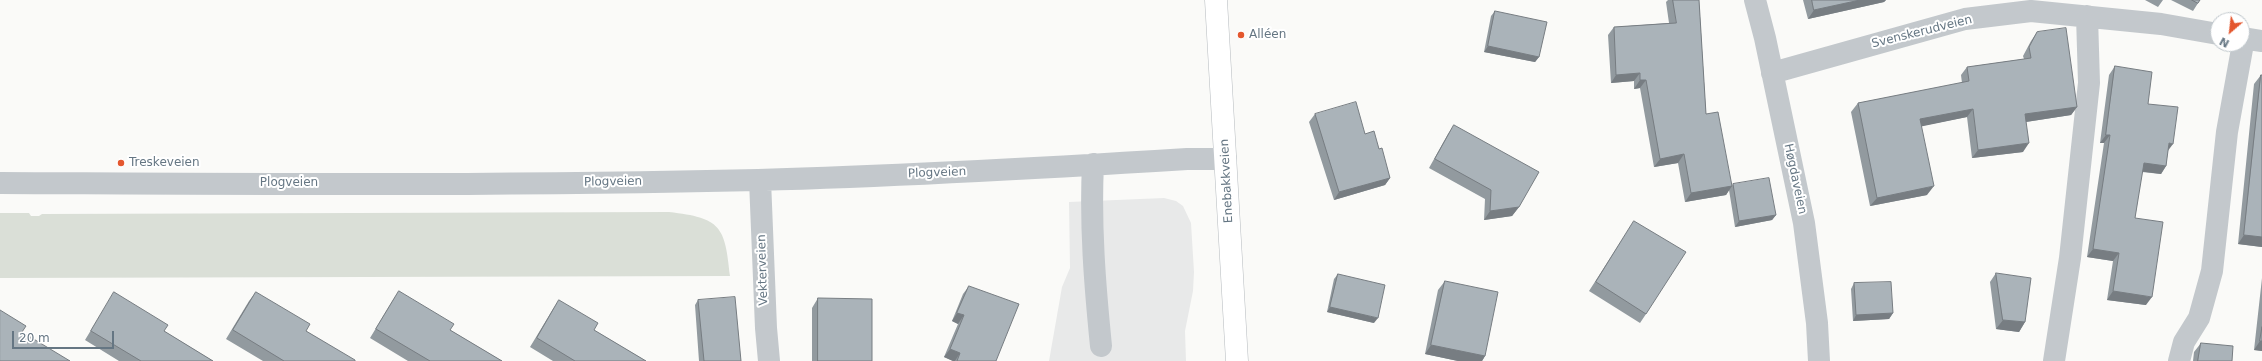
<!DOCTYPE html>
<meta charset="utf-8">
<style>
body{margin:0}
#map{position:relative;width:2262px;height:361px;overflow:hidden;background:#fafaf8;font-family:"DejaVu Sans",sans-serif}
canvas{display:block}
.north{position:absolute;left:2210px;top:12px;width:40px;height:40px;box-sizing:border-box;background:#fff;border:1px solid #c1c8cd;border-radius:50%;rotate:208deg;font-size:11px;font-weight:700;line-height:16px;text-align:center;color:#657683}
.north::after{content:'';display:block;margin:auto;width:14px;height:18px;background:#e4572e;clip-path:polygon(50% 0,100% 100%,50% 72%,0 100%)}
.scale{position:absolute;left:12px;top:331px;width:102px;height:18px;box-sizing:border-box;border:2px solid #657683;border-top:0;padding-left:5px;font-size:12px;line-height:14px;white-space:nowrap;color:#657683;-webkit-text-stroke:3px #fff;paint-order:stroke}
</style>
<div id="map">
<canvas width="2262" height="361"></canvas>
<div class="north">N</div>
<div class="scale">20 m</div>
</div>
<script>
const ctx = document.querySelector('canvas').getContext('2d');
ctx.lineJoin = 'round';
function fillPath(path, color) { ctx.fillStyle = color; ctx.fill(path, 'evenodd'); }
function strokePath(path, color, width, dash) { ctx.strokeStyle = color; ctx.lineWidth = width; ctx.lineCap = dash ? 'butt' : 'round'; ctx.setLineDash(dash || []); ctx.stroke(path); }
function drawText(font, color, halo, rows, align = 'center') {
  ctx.font = font + ' "DejaVu Sans",sans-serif'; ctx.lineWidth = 4; ctx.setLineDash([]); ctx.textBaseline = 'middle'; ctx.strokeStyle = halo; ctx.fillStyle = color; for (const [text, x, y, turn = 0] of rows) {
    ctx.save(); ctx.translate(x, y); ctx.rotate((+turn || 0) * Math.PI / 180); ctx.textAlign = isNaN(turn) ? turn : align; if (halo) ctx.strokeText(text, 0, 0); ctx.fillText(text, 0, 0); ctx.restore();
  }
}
fillPath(new Path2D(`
 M1164 198 1176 201 1183 206 1191 223 1194 272 1193 291 1185 331 1186 361H1049L1062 287 1070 268 1069 202Z`), '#e8e9e9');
fillPath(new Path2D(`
 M669 212C721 218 725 226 730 276L0 278V213H29L31 216H39L42 214Z`), '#dadfd7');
const major = new Path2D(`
 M1216 0 1237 361`);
strokePath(major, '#b5babe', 23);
strokePath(new Path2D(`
 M1755 0 1765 38 1804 223 1817 323 1819 361
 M2242 38 2262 41
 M1772 73 1965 19 2031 11 2161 24 2218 34
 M1093 164C1090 225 1095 286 1101 346
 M760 180 766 328 769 361
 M0 183C252 184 505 186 758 180 901 176 1044 168 1187 159H1226
 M2054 361 2070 258 2089 83 2087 16
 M2179 361 2184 342 2199 318 2212 271 2227 132 2244 38`), '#c3c8cc', 22);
strokePath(major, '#fff', 22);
fillPath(new Path2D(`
 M1668 0H1699L1706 114 1732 186 1733 184 1776 215 1772 220 1735 227 1729 190 1726 195 1685 202 1678 163 1654 167 1640 88 1634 89V81L1611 83 1608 35 1614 27 1669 23 1666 2Z
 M1803 0H1886L1884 2 1808 19Z
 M2145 0H2163L2158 7Z
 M2171 0H2200L2193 11Z
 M1495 11 1539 57 1535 62 1484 52 1491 16Z
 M2037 32 2077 107 2071 115 2026 122 2023 152 1972 158 1967 117 1921 126 1927 195 1870 206 1851 112 1858 103 1962 83 1961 75 1967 67 2024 59 2023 56 2031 41Z
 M2115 66 2148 104 2168 150 2166 166 2161 174 2142 172 2135 218 2146 305 2107 300 2113 261 2087 257 2104 143H2100L2109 75Z
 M2261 75 2262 247 2238 244 2254 84Z
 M1315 114 1365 134 1379 149 1390 178 1385 185 1334 200 1309 122Z
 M1454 125 1519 207 1512 216 1484 220 1485 199 1429 168 1448 134Z
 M1634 221 1646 314 1640 323 1589 291Z
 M1996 273 2025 322 2019 332 1996 329 1990 282Z
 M1338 274 1374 323 1327 312 1334 279Z
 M2262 278V351L2254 350Z
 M1445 281 1485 356 1482 361H1458L1425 354 1438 290Z
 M1854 283 1893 313 1889 319 1853 321 1851 289Z
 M969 286 996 361H953L944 357 958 324 952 321 963 294Z
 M399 291 450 330 502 361H408L370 338 393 300Z
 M114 292 164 331 213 361H119L85 340 108 302Z
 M256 292 306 331 355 361H263L226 339 249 301Z
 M818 298 872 361H812V308Z
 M559 300 594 330 646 361H553L530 347 553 309Z
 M698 300 741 361H699L695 305Z
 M2201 343 2232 361H2193L2194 352Z`), '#929a9f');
fillPath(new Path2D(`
 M1860 0H1886L1884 2 1808 19 1814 10Z
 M1488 46 1539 57 1535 62 1484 52Z
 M1640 73 1634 81 1611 83 1616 75Z
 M1640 80H1646L1640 88 1634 89Z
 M2077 107 2071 115 2019 123 2025 114Z
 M1973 109 1967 117 1914 128 1920 119Z
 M2106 135H2110L2104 143H2100Z
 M2029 143 2023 152 1972 158 1978 150Z
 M2169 143 2173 144 2167 152Z
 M1684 154 1678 163 1654 167 1660 159Z
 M2144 163 2166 166 2161 174 2138 171Z
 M1390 178 1385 185 1334 200 1339 192Z
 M1732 186 1726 195 1685 202 1691 193Z
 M1934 186 1927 195 1870 206 1877 198Z
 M1519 207 1512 216 1484 220 1490 211Z
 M1776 215 1772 220 1735 227 1739 221Z
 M2244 235 2262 237V247L2238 244Z
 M2093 249 2119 253 2113 261 2087 257Z
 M2113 291 2152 297 2146 305 2107 300Z
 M1330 307 1378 318 1374 323 1327 312Z
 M957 313 964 315 958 324 952 321Z
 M1893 313 1889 319 1853 321 1856 315Z
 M2003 320 2025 322 2019 332 1996 329Z
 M2260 341H2262V351L2254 350Z
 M1431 345 1485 356 1482 361H1458L1425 354Z
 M950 349 960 353 955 361H953L944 357Z`), '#777d82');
const building = new Path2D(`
 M1673 0H1699L1706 114 1718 112 1732 186 1691 193 1684 154 1660 159 1646 80H1640V73L1616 75 1614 27 1676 23Z
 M1812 0H1860L1814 10Z
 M2192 0H2200L2198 3Z
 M1495 11 1547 22 1539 57 1488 46Z
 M2066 28 2077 107 2025 114 2029 143 1978 150 1973 109 1920 119 1934 186 1877 198 1858 103 1969 81 1967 67 2031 58 2029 47 2037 32Z
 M2115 66 2152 72 2148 104 2178 107 2173 144 2169 143 2166 166 2144 163 2135 218 2163 222 2152 297 2113 291 2119 253 2093 249 2110 135H2106Z
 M2261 75H2262V237L2244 235Z
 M1356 102 1365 134 1374 131 1379 149 1382 148 1390 178 1339 192 1315 114Z
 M1454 125 1539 172 1519 207 1490 211 1491 190 1435 159Z
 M1769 178 1776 215 1739 221 1733 184Z
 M1634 221 1686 252 1646 314 1596 282Z
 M1996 273 2031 278 2025 322 2003 320Z
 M1338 274 1385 285 1378 318 1330 307Z
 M1445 281 1498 292 1485 356 1431 345Z
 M1891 282 1893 313 1856 315 1854 283Z
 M969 286 1019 304 996 361H957L960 353 950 349 964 315 957 313Z
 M399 291 454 324 450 330 502 361H430L376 329Z
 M114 292 168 325 164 331 213 361H141L91 331Z
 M256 292 310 324 306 331 355 360V361H284L233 330Z
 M735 297 741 361H704L698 300Z
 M818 298 872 299V361H818Z
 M559 300 598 323 594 330 646 361H575L537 338Z
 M0 310 26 326 22 332 70 361H0Z
 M2262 327V341H2260Z
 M2201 343 2233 346 2232 361H2198Z`);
fillPath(building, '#aab3b9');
strokePath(building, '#777d82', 1);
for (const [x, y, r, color] of [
 [1241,35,4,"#e4572e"],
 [121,163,4,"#e4572e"]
]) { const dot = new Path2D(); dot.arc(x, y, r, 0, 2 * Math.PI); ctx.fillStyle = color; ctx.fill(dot); strokePath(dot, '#fff', 1.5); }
drawText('12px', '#657683', '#fff', [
 ["Svenskerudveien",1922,32,-14],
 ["Plogveien",937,173,-2],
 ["Høgdaveien",1795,179,78],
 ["Enebakkveien",1227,181,-93],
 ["Plogveien",613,182,-1],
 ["Plogveien",289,183],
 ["Vekterveien",763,270,-92]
]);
drawText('12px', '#657683', '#fff', [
 ["Alléen",1249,35],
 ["Treskeveien",129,163]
], 'left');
</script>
